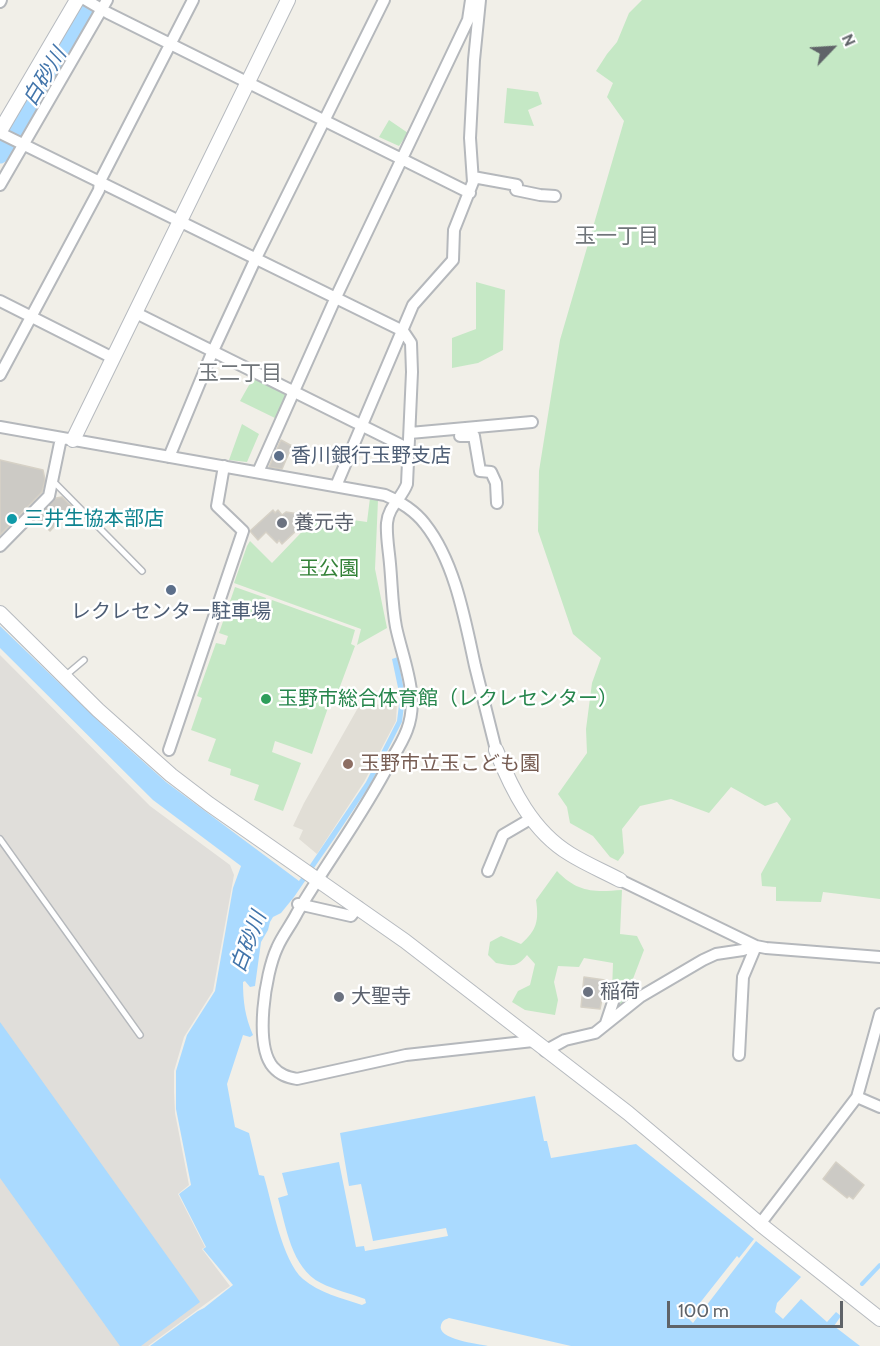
<!DOCTYPE html>
<meta charset="utf-8">
<style>
body{margin:0}
#map{position:relative;width:880px;height:1346px;overflow:hidden;background:#f1efe8;font-family:Cabin,sans-serif}
canvas{display:block}
.north{position:absolute;left:802px;top:18px;width:60px;height:60px;-webkit-text-stroke:4px #fff;paint-order:stroke;rotate:65deg;font-size:16px;font-weight:700;line-height:24px;text-align:center;color:#5f6368}
.north::after{content:'';display:block;margin:auto;width:21px;height:27px;background:#5f6368;clip-path:polygon(50% 0,100% 100%,50% 72%,0 100%)}
.scale{position:absolute;left:667px;top:1301px;width:176px;height:27px;box-sizing:border-box;border:3px solid #5f6368;border-top:0;padding-left:8px;font-size:18px;line-height:21px;white-space:nowrap;color:#5f6368;-webkit-text-stroke:4px #fff;paint-order:stroke}
</style>
<div id="map">
<canvas width="880" height="1346"></canvas>
<div class="north">N</div>
<div class="scale">100 m</div>
</div>
<script>
const ctx = document.querySelector('canvas').getContext('2d');
ctx.lineJoin = 'round';
function fillPath(path, color) { ctx.fillStyle = color; ctx.fill(path, 'evenodd'); }
function strokePath(path, color, width, dash) { ctx.strokeStyle = color; ctx.lineWidth = width; ctx.lineCap = dash ? 'butt' : 'round'; ctx.setLineDash(dash || []); ctx.stroke(path); }
function drawText(font, color, halo, rows, align = 'center') {
  ctx.font = font + ' Cabin,"Noto Sans JP",sans-serif'; ctx.lineWidth = 5; ctx.setLineDash([]); ctx.textBaseline = 'middle'; ctx.strokeStyle = halo; ctx.fillStyle = color; for (const [text, x, y, turn = 0] of rows) {
    ctx.save(); ctx.translate(x, y); ctx.rotate((+turn || 0) * Math.PI / 180); ctx.textAlign = isNaN(turn) ? turn : align; if (halo) ctx.strokeText(text, 0, 0); ctx.fillText(text, 0, 0); ctx.restore();
  }
}
fillPath(new Path2D(`
 M0 655 150 806 230 865 234 875 213 991 184 1037 174 1071V1092L175 1113 189 1185 178 1194 205 1247 202 1249 230 1286 148 1346H0Z`), '#e0deda');
fillPath(new Path2D(`
 M397 703 396 721 364 782 317 854 299 839 303 830 293 826 304 803 359 706Z`), '#e1ded6');
fillPath(new Path2D(`
 M642 0H880V899L823 892 821 902 776 901V887L762 886 761 874 791 819 777 802 765 806 731 787 709 813 671 799 640 806 622 829 624 853 618 861 610 857 593 836 570 823 567 807 558 794 587 753 586 729 592 683 601 658 573 634 538 531 539 471 560 340 624 121 607 97 613 83 596 71 607 54 617 42 629 13Z
 M507 88 538 92 542 104 528 110 534 126 504 123Z
 M389 120 408 133 399 146 379 137Z
 M476 282 505 290 503 350 478 363 452 368V338L476 329Z
 M253 378 289 395 277 419 240 401Z
 M242 424 259 434 247 462 229 460Z
 M370 498 378 500 375 569 387 628 357 645 361 629 234 583 247 546 250 541 272 563 318 515 367 522Z
 M235 587 266 598 263 611 268 612 272 600 355 630 351 644 355 646 335 700 331 699 312 754 275 741 272 752 301 763 283 811 254 800 259 785 230 775 231 769 208 761 216 739 191 730 202 698 197 696 216 643 225 645 228 636 219 633Z
 M557 871C578 893 594 892 622 890L620 934 637 936 644 950 623 1005 614 1012 612 991 613 963 584 958 579 967 558 966 554 982 558 1000 555 1015 525 1010 512 1002 518 991 530 985 535 964 527 955C516 968 513 966 496 963L488 955 490 942 501 936 521 944C537 930 539 921 536 900Z`), '#c5e8c5');
fillPath(new Path2D(`
 M0 626 109 731 166 782 299 881 366 782 397 721 400 697 392 659 398 657 405 697 402 722 370 785 334 839 294 897 281 913 273 917 270 922 268 930 261 942 255 986 250 987 245 981 243 982C243 1001 245 1017 253 1035L250 1037 243 1035 227 1084 235 1127 249 1133 259 1175 264 1176C272 1203 282 1261 303 1279 319 1293 342 1298 362 1305L366 1303 365 1299C350 1293 334 1290 321 1283 291 1268 286 1226 278 1198L288 1195 282 1173 339 1162 356 1247 364 1246 365 1251 448 1236 446 1228 373 1241 361 1184 349 1186 340 1133 535 1096 544 1141H547L551 1158 636 1144 754 1239 739 1258 737 1256 688 1318 693 1323 756 1241 801 1277 777 1303 775 1312 783 1319 801 1299 827 1322 836 1312 841 1316 834 1326 860 1346H571L449 1318C444 1320 443 1320 441 1325 436 1339 478 1344 488 1346H150L198 1311 204 1308 233 1285 203 1249 206 1247 179 1194 191 1185 176 1109V1071L187 1035 215 991 233 888 241 866 153 800 0 648Z
 M0 1022 200 1302 141 1346H120L0 1178Z`), '#aadaff');
strokePath(new Path2D(`
 M862 1284 880 1265`), '#aadaff', 4);
strokePath(new Path2D(`
 M0 153 91 0`), '#aadaff', 21);
const building = new Path2D(`
 M281 440 292 446 282 469 269 467Z
 M0 460 43 470 45 480 42 492 0 535Z
 M62 497 72 507 50 531 37 519 56 498Z
 M273 510 275 513 278 510 282 515 286 512 312 516 282 544 279 540 277 543 266 532 258 540 250 531Z
 M584 977 605 980 604 986 599 991 602 999 600 1009 581 1007Z
 M836 1162 864 1185 853 1199 849 1196 847 1198 823 1179Z`);
fillPath(building, '#cccac5');
strokePath(building, '#d6d1c6', 1.5);
const lane = new Path2D(`
 M53 481 142 571
 M65 676 84 660
 M0 839 140 1035`);
const street = new Path2D(`
 M86 0 108 13 470 193
 M0 2 1 0
 M0 133 403 331 411 343 412 372 407 484C402 498 388 507 387 523 386 536 389 551 390 564 392 585 392 606 396 627 403 660 420 697 407 730 403 741 396 752 390 762 363 815 327 862 297 913 291 925 282 936 277 948 265 974 254 1045 273 1067 280 1075 287 1077 297 1079L406 1055 533 1041
 M473 177 517 185 516 190 540 195 555 196
 M0 185 107 0
 M0 301 113 358
 M136 313 409 449
 M0 375 99 190 100 181 193 0
 M0 427 385 495C400 501 416 512 425 524 455 562 465 620 475 666 482 694 489 722 496 750
 M410 433 532 422
 M460 436H474L480 471 491 472 496 483 497 503
 M169 457 212 353 256 258 384 0
 M258 472 336 297 468 20 471 0
 M336 486 413 305 453 260 454 230 473 182 470 138 474 60 480 0
 M0 546 49 496 61 438
 M169 750 243 531 217 506 224 466
 M488 871 503 835 532 818
 M620 880 756 946 766 948 880 957
 M298 904 351 916 358 907
 M606 993 615 996 606 1023
 M545 1051 565 1040 595 1033 640 997 703 960 716 954 743 950 756 946
 M739 1055 743 977 756 946
 M857 1097 880 1107
 M760 1224 857 1097 880 1014`);
const secondary = new Path2D(`
 M0 131 77 0
 M73 440 288 0
 M0 613 98 710 171 775 209 804 405 941 628 1113 760 1224 880 1319
 M496 750C512 790 532 831 570 854 586 864 603 871 620 880`);
strokePath(lane, '#b5b8bc', 8);
strokePath(street, '#b5b8bc', 14);
strokePath(secondary, '#b6babf', 16);
strokePath(lane, '#fff', 5);
strokePath(street, '#fff', 10);
strokePath(secondary, '#fff', 14);
for (const [x, y, r, color] of [
 [279,456,6,"#5c6f8a"],
 [12,519,6,"#0f9aa8"],
 [282,523,6,"#6b7280"],
 [171,590,6,"#5c6f8a"],
 [266,699,6,"#2e9e5b"],
 [348,764,6,"#8d6e63"],
 [588,992,6,"#6b7280"],
 [339,997,6,"#6b7280"]
]) { const dot = new Path2D(); dot.arc(x, y, r, 0, 2 * Math.PI); ctx.fillStyle = color; ctx.fill(dot); strokePath(dot, '#fff', 2); }
drawText('20px', '#4e5e75', '#fff', [
 ["香川銀行玉野支店",291,456],
 ["レクレセンター駐車場",171,612,"center"]
], 'left');
drawText('20px', '#0d838f', '#fff', [
 ["三井生協本部店",24,519]
], 'left');
drawText('20px', '#5b616d', '#fff', [
 ["養元寺",294,523],
 ["稲荷",600,992],
 ["大聖寺",351,997]
], 'left');
drawText('20px', '#348238', '#fff', [
 ["玉公園",329,569]
]);
drawText('20px', '#27864d', '#fff', [
 ["玉野市総合体育館（レクレセンター）",278,699]
], 'left');
drawText('20px', '#785e54', '#fff', [
 ["玉野市立玉こども園",360,764]
], 'left');
drawText('italic 21px', '#4174aa', '#fff', [
 ["白砂川",45,77,-59],
 ["白砂川",249,942,-69]
]);
drawText('21px', '#70757a', '#fff', [
 ["玉一丁目",617,237],
 ["玉二丁目",240,374]
]);
</script>
